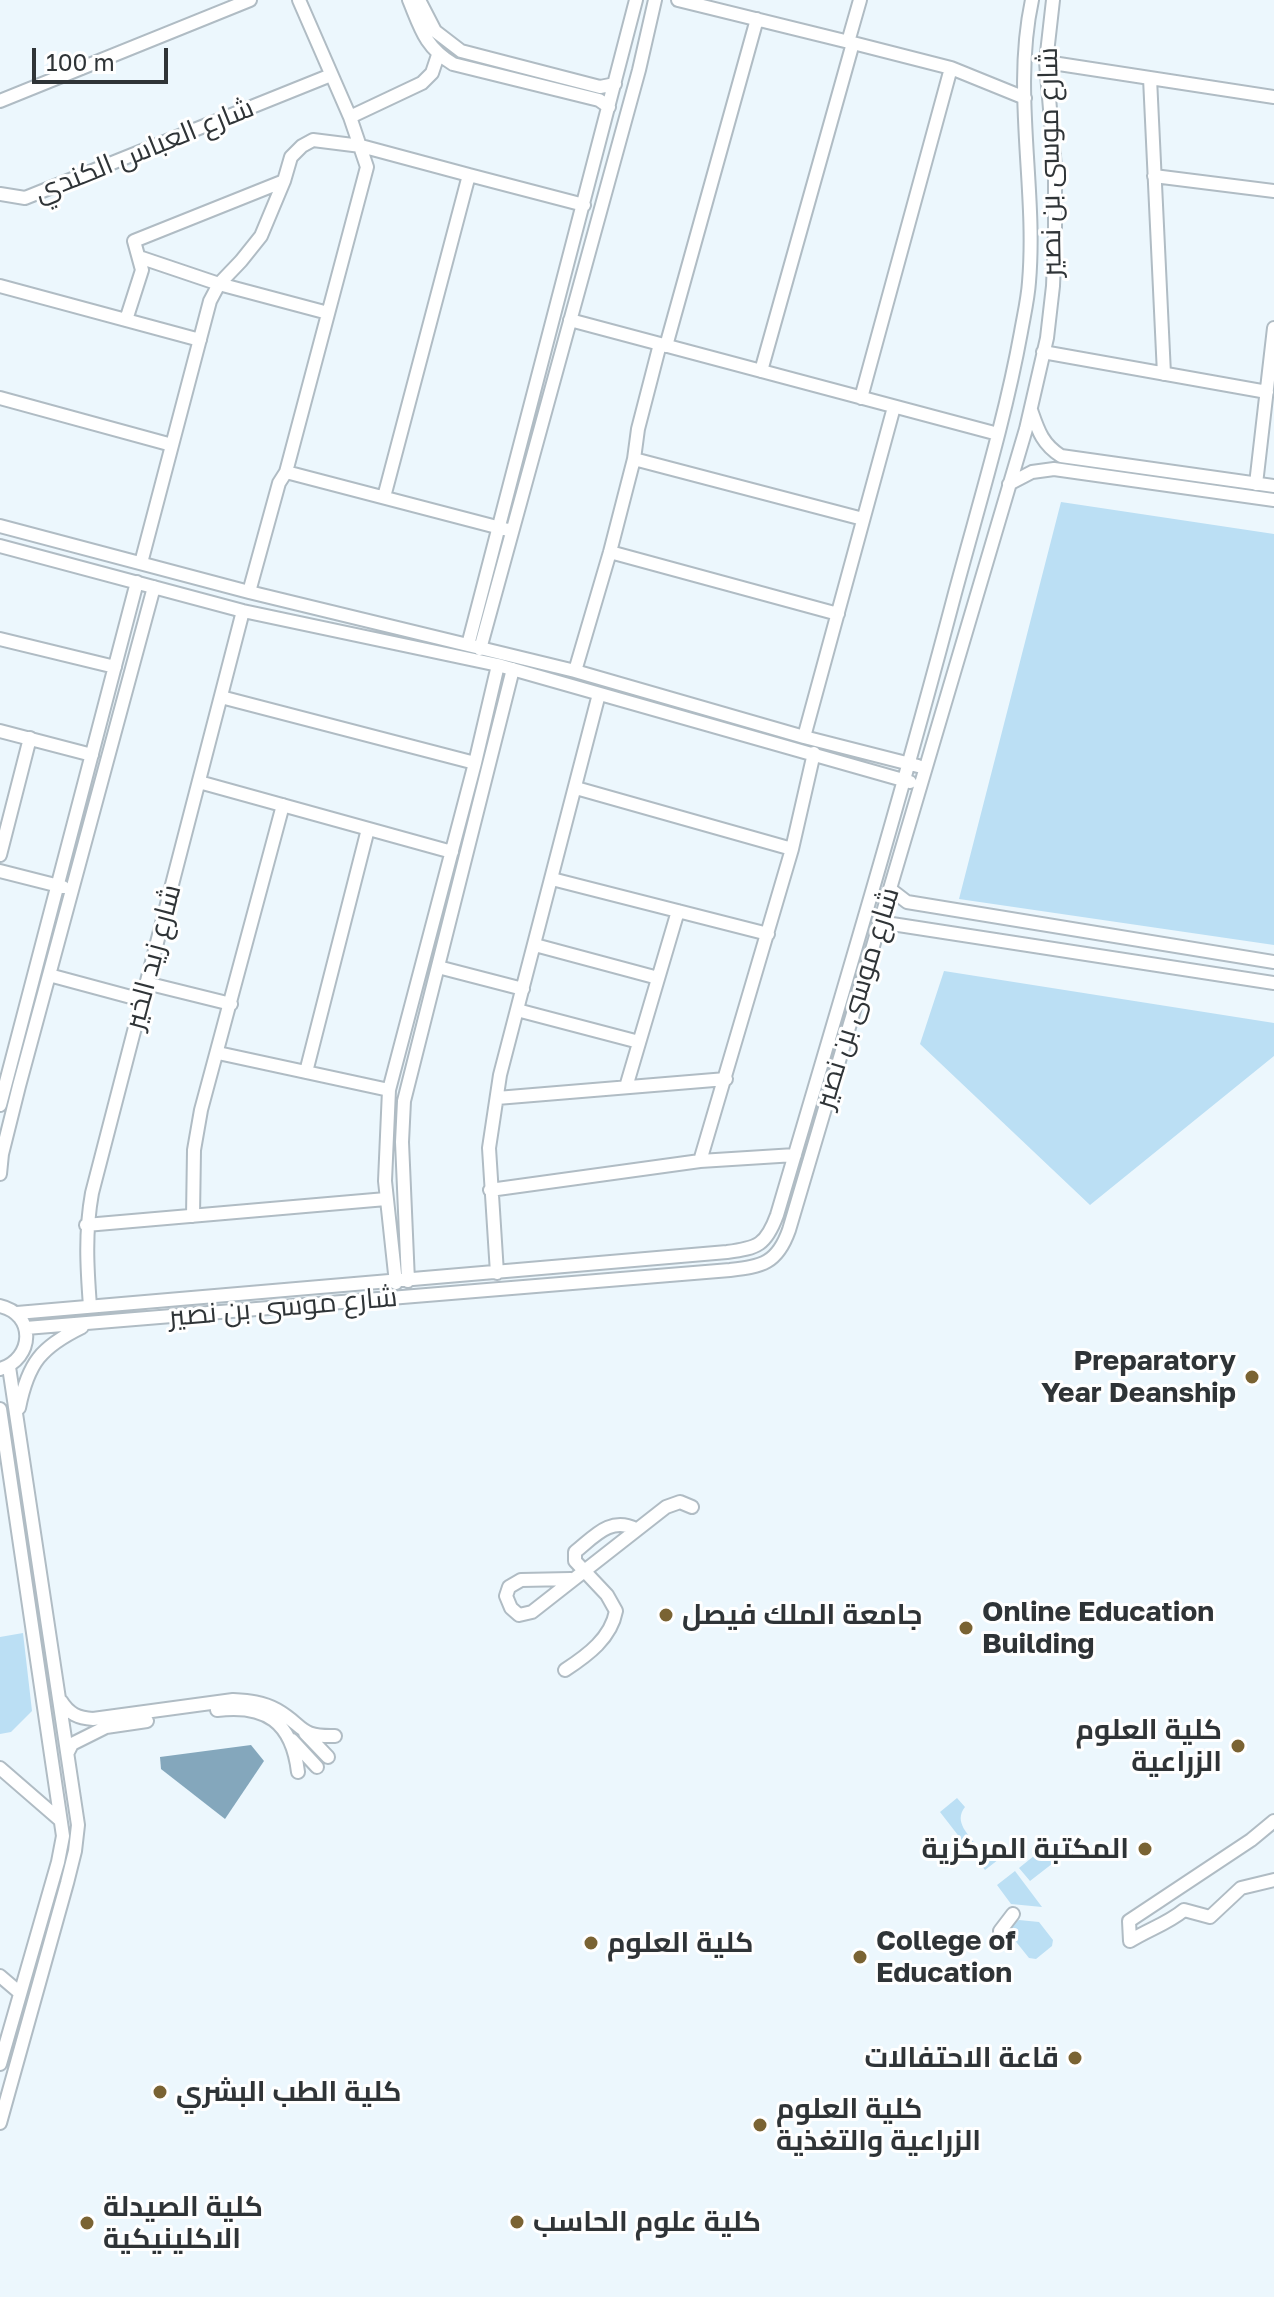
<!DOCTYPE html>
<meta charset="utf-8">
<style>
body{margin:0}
#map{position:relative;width:1274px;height:2297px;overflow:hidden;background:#ecf7fd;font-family:"Golos Text",sans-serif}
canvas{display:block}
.scale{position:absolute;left:32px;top:48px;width:136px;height:36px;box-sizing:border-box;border:4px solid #2f3437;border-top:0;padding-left:10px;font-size:24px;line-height:28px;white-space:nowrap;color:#2f3437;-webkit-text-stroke:6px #fff;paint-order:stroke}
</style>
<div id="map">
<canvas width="1274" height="2297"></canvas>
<div class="scale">100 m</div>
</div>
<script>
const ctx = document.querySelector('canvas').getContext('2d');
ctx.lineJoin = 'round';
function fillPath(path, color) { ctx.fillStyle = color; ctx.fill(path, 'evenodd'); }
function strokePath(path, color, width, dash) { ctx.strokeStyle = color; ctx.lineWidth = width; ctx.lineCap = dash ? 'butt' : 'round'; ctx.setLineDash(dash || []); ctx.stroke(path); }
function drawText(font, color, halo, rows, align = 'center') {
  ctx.font = font + ' "Golos Text",Cairo,sans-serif'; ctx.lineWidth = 6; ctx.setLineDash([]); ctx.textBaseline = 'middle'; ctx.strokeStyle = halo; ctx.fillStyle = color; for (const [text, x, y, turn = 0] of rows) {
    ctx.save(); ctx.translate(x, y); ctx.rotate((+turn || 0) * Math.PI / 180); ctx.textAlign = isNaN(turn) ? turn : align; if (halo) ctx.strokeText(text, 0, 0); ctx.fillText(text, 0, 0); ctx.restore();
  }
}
fillPath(new Path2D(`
 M1061 502 1274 534V945L959 899Z
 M944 971 1274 1023V1056L1090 1205 920 1044Z
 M23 1633 32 1711 11 1732 0 1734V1637Z
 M957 1798 965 1807C953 1822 969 1835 978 1847L990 1849 996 1846 1003 1856 985 1870 940 1812Z
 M1045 1847 1057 1860 1030 1881 1019 1868Z
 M1015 1871 1042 1907 1011 1904 997 1885Z
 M1019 1920 1039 1922 1053 1940 1052 1946 1036 1959 1029 1958 1009 1933V1926Z`), '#bbdff4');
fillPath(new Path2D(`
 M251 1745 264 1761 225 1819 161 1769 160 1757Z`), '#84a7bc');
const minor = new Path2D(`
 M299 0 350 117 367 167 286 472 512 531
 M409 0C421 29 425 47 453 64L599 100 609 107
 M419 0 435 31 461 51 600 87 615 84
 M678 0 853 43 761 371
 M848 42 860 0
 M853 43 951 68 1025 98
 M1046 62 1274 97
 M1150 78 1164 374
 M0 101 250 0
 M350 117 422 83 432 73 438 55
 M1154 176 1274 191
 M0 194 25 198 331 75
 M139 257 219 284 328 313
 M0 286 200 340
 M126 320 142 270 134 241 284 181
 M570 320 998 434
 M666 346 757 19
 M1043 352 1267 392
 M0 398 172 445
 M861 398 951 68
 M1031 410C1038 430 1042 444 1061 456L1274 486
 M634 459 638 429 660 344
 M1009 484 1032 472 1054 469 1274 500
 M1256 484 1274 328
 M384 497 469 175 584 205
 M0 526 249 592 575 671 804 737 918 766
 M0 546 243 611 498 665 910 782
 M610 552 838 614
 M141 563 210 301 219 284 241 261 261 236 284 181 291 157 302 146 313 140 361 146 469 175
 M249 592 279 483 286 472
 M0 639 115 667
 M468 645 636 0
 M480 649 639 70 655 0
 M575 671 610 552 634 459 863 519
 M221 697 475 763
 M0 731 92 755
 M804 737 894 407
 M199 782 452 852
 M576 788 792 849
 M0 855 30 738
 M0 871 63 887
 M552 879 768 934
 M890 889 907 902 1274 962
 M879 925 892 924 1274 983
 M535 945 658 978
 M438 967 523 989
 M49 975 142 1000
 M146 983 231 1004
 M517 1010 639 1042
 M218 1053 389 1090
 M306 1072 368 829
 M626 1087 678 911
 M497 1098 726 1079
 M0 1105 137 582
 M700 1161 792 849 814 753
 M0 1174 2 1154 19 1086 154 587
 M490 1190 700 1161 795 1155
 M193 1216 194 1150 201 1110 283 805
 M86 1225 386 1199
 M497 1273 489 1148 500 1075 599 694
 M408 1281 402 1142 404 1101 513 669
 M396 1283 385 1181 389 1090 475 763 498 665
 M0 1306C36 1314 34 1359 0 1369
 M90 1306C87 1267 85 1232 92 1193L243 611
 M17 1313 727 1252C758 1248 766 1245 777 1215 838 1008 900 802 955 593 978 507 1005 420 1021 332 1024 315 1028 298 1029 282 1037 189 1012 92 1032 0
 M26 1328 730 1270C762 1266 777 1264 789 1230L1026 429 1047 338 1053 286 1055 234V168L1046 62 1053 0
 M19 1408C28 1363 41 1347 82 1327
 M0 1409 63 1836 58 1862 0 2064
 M571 1579 521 1580 509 1587 506 1596 511 1608 519 1615 532 1612 666 1507 680 1502 692 1507
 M565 1670C588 1655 611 1638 616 1611L607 1595 575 1561V1552C594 1537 610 1516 636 1529
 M61 1701C69 1714 78 1718 93 1719L233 1700C249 1701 263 1702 277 1710 305 1726 298 1737 335 1736
 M217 1710C266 1704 292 1722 298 1772
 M305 1733 328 1757
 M292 1740 317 1767
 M68 1752 72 1744 106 1727 147 1721
 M0 1768 60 1820
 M1274 1821 1251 1840 1129 1921 1130 1941C1149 1929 1167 1924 1184 1910L1210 1917 1241 1888 1274 1880
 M1000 1931 1013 1914
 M0 1976 20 1993
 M0 2123 67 1883 75 1851 78 1825 9 1367`);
strokePath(minor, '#b0bcc4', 16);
strokePath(minor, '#fff', 12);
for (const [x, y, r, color] of [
 [1252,1377,8,"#7a6333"],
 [666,1615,8,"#7a6333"],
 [966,1628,8,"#7a6333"],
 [1238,1746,8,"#7a6333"],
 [1145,1849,8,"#7a6333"],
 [591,1943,8,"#7a6333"],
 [860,1957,8,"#7a6333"],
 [1075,2058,8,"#7a6333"],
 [160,2092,8,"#7a6333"],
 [760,2125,8,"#7a6333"],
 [517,2222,8,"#7a6333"],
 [87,2223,8,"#7a6333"]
]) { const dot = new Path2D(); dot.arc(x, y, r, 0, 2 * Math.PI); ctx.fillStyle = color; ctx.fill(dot); strokePath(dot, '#fff', 3); }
drawText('28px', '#2f3437', '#fff', [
 ["شارع العباس الكندي",144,150,-22],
 ["شارع موسى بن نصير",1050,162,-91],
 ["شارع زيد الخير",153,957,-75],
 ["شارع موسى بن نصير",857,998,-73],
 ["شارع موسى بن نصير",283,1307,-5]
]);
drawText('bold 28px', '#2f3437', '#fff', [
 ["Preparatory",1236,1361,"right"],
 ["Year Deanship",1236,1393,"right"],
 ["Online Education",982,1612],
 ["Building",982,1644],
 ["جامعة الملك فيصل",682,1615],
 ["كلية العلوم",1222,1730,"right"],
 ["الزراعية",1222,1762,"right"],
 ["المكتبة المركزية",1129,1849,"right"],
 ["College of",876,1941],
 ["Education",876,1973],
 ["كلية العلوم",607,1943],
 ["قاعة الاحتفالات",1059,2058,"right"],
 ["كلية الطب البشري",176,2092],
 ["كلية العلوم",776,2109],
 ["الزراعية والتغذية",776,2141],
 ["كلية الصيدلة",103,2207],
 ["الاكلينيكية",103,2239],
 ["كلية علوم الحاسب",533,2222]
], 'left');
</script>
